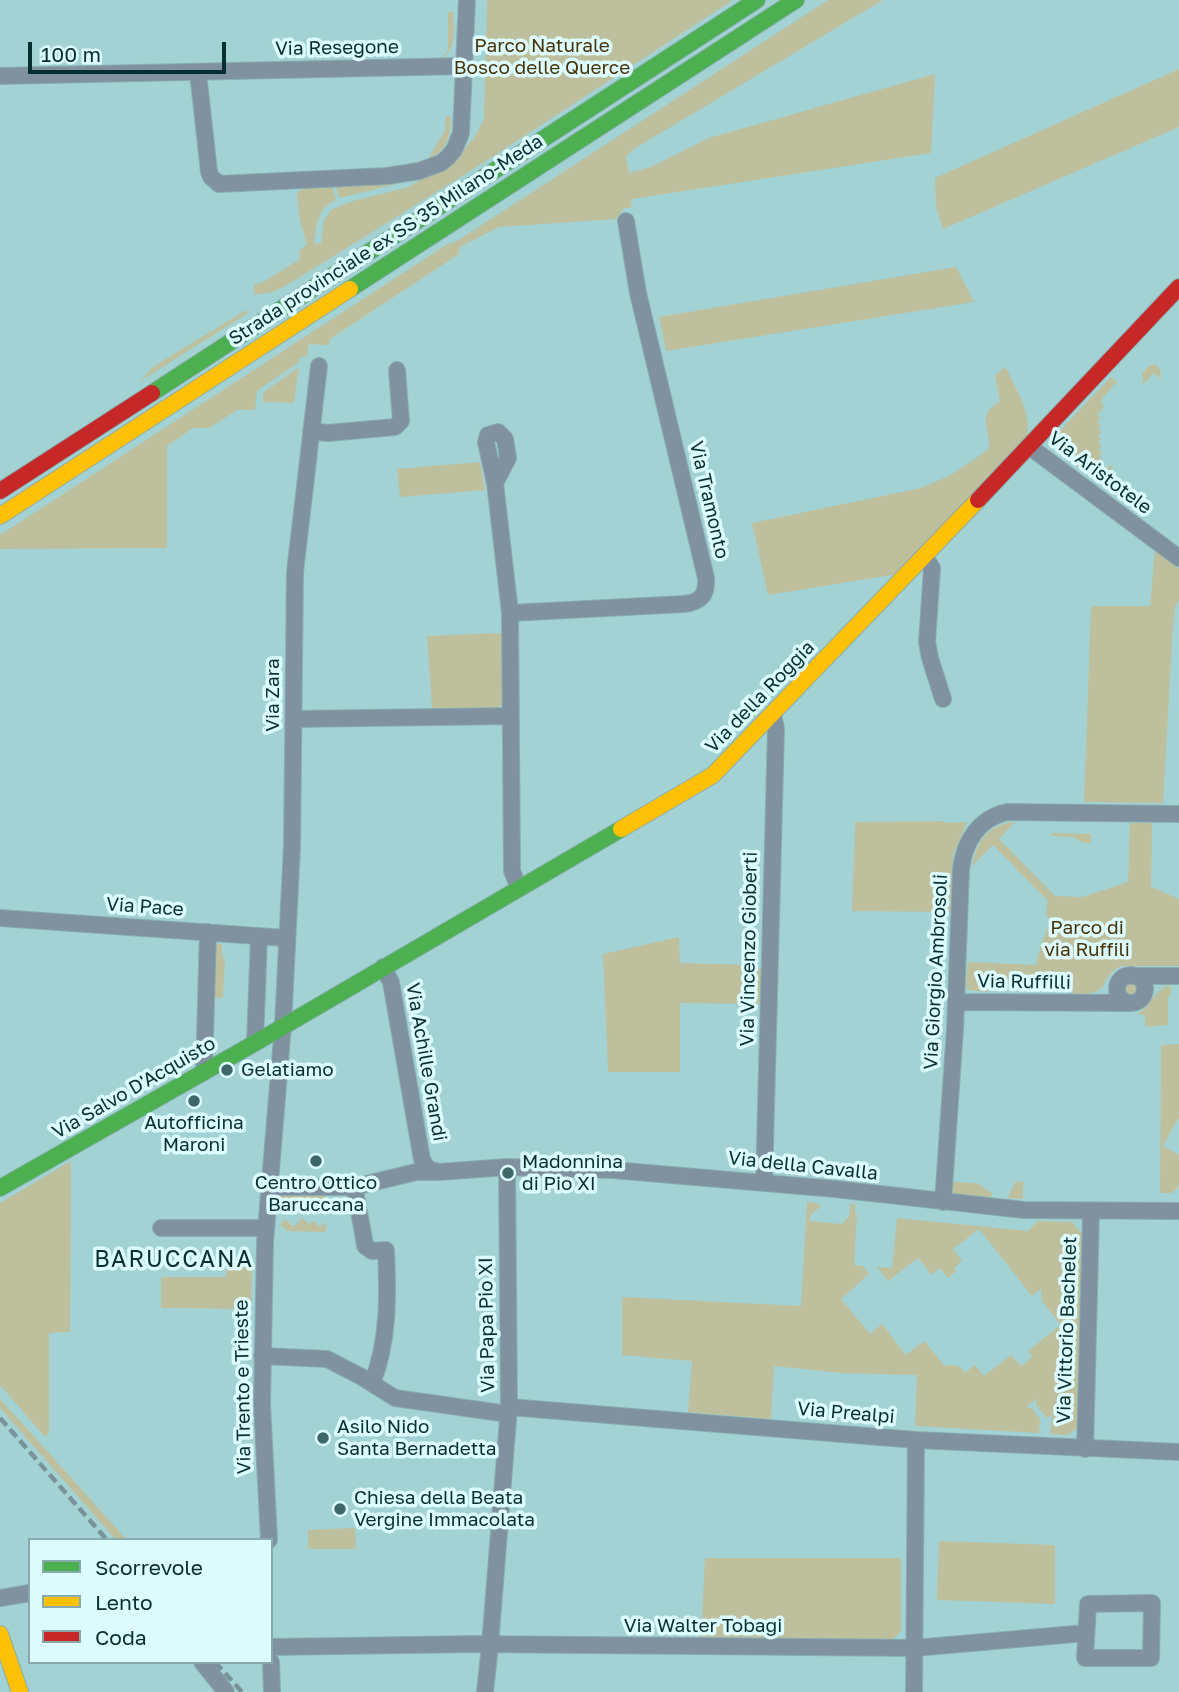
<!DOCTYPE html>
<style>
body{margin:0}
#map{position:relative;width:1179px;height:1692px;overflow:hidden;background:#a3d2d4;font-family:"Golos Text",sans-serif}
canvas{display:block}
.legend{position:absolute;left:28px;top:1538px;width:245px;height:126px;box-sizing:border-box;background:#dcfcfe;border:2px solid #87aaac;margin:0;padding:9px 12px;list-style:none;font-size:21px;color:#072e30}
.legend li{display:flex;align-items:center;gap:14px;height:35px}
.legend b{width:35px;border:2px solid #87aaac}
.scale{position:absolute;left:28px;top:42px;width:198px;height:32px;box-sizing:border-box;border:4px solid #072e30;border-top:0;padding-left:9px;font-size:21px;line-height:24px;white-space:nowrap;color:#072e30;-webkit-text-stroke:5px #dcfcfe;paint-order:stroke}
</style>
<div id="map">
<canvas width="1179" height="1692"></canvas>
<ul class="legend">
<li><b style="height:9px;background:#4caf50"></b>Scorrevole</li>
<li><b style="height:9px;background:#ffc107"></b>Lento</li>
<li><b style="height:9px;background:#c62828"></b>Coda</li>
</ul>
<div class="scale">100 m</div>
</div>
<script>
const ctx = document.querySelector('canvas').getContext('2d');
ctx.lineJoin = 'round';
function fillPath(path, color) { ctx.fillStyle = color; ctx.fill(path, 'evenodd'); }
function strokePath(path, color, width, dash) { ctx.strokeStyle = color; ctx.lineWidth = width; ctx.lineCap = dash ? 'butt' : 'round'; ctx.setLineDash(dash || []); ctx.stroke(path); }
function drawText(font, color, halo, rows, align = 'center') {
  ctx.font = font + ' "Golos Text",sans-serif'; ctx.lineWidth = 7; ctx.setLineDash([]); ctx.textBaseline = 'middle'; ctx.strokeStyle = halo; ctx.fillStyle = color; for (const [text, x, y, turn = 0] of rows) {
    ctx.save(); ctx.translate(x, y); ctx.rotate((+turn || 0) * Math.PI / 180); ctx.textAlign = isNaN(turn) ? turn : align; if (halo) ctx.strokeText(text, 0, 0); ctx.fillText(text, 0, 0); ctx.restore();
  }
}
fillPath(new Path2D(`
 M487 0H733L483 163 289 284 273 292 254 295V285L265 281 300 259 299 251 307 244 300 221 297 194 303 188 332 186 336 200C317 209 317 224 314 243L321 244 324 220 331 210 353 201 409 187 460 154 474 138 484 119Z
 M828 0H883L632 150 626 157 629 173 651 167 709 138 935 74 931 153 632 199 631 208H624L616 219 499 227 460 247 459 254 330 339 329 345 309 344 307 357H300L299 362 257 391 255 410H237L209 428H193L167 446V548L0 549V535L446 245 457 241Z
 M448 12H453C453 28 458 52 440 58L448 51Z
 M1179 69V127L943 229 936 206 935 178Z
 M446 116 451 117C451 139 445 154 423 161 416 164 410 167 401 166L428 159 445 130Z
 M401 183 339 198 336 186Z
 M956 267 974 302 666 351 659 317Z
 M246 310 248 313 139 382 153 367Z
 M1155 364 1160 369 1161 379 1154 373 1143 384 1142 374 1149 366Z
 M299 367 294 403 263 402V393Z
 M1006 367C1014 386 1033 415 1027 436L896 578 892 575 768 595 752 523 921 488 951 475 989 449C991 426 975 416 1000 401L995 375Z
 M1111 377 1117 382 1103 397 1101 402 1104 407 1097 415 1101 418 1097 422 1101 425 1098 429 1101 432 1098 436 1101 439 1098 443 1102 446 1099 449 1102 453 1099 456 1102 460 1099 463 1103 466 1100 470 1104 473 1110 465 1112 466V486L1119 498 1055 449 1054 437Z
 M480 462 485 490 400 497 397 469Z
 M1155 550 1179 568V600L1175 607 1173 625 1163 803 1084 802 1091 606H1150Z
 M502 633 503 704 498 708 432 709 427 636Z
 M945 821V823L967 822 953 855 950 912 852 911 855 822Z
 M1015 822 999 839 1055 896 1083 897 1128 882 1130 823H1152L1151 887 1179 899V966H1121C1095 980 1116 995 1073 994L1072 984 988 983V992L969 990 966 986 968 962 1036 965 1041 944 1052 918 1046 917 1047 900 993 845 972 866C977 841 989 824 1015 822Z
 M1052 833 1091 834V843H1083L1073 837 1052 836Z
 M679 937 680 963 752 965 763 970V1004L680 1003V1072H608L603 954Z
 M213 944H222V957L225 958 223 998 210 997Z
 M1121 990a10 10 0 1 1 20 0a10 10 0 1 1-20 0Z
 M1171 985V995L1168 996V1025L1145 1027V1015L1137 1014C1151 1007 1154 988 1171 985Z
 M1179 1044V1117L1163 1146 1179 1155V1186L1172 1193H1160L1161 1045Z
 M71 1161 70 1332 49 1333V1433L45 1437 0 1385V1203Z
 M1023 1181V1199L1008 1198 1015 1182Z
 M952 1182 977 1183 992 1193 991 1197 953 1194Z
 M281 1195 325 1196 326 1204 319 1198 309 1207 305 1204 300 1208 293 1201 286 1208 278 1200Z
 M807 1202 820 1204V1207L810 1215V1221L841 1224 849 1217 850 1203 855 1204V1213L857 1214 854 1265 863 1266 869 1274 841 1299 870 1334 882 1324 906 1355 924 1341 944 1365 958 1366 965 1373 975 1365 984 1376 1011 1355 1021 1366 1032 1357 1028 1351 1061 1325 1042 1301 1041 1289 1032 1296 979 1229 953 1249 962 1261 954 1268 956 1271 948 1278 940 1268 932 1275 918 1258 888 1281 877 1267 892 1268 897 1218 1028 1231 1038 1221 1072 1222 1083 1235 1078 1427 1068 1435 1050 1434 1052 1415 1047 1418 1036 1405V1399L1026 1407 1032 1408 1040 1419 1039 1433 915 1426 917 1375 841 1373 774 1366 771 1419 688 1412 692 1361 622 1355V1297L801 1306Z
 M302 1218 309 1224 313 1221 320 1227 326 1222 325 1232 287 1231 280 1224 285 1219 293 1227Z
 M227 1259H252L251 1309 161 1308V1277H226Z
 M0 1399 12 1412 127 1540H116L0 1408Z
 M355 1528 356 1549H308V1530Z
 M939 1541 1055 1545V1604L937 1600Z
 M705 1558H901V1631L893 1639 701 1637Z`), '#bebf9d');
const street = new Path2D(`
 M198 73 209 172 211 177 219 184 387 176 419 171 441 163 448 157 454 150 461 133 467 0
 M0 76 465 66
 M311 431 328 433 395 427 401 421 397 370
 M1030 447 1179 558
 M495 483 486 442 488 435 498 432 505 439 508 458 495 483 510 613 512 871 519 888
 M925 557 932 568 927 642 930 658 943 699
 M510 613 684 604C701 602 707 595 706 578L638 293 626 221
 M294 719 511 716
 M0 918 286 938
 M383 967 391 982 422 1160 428 1169 439 1172 507 1167 613 1170 835 1189 1024 1210 1179 1211
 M1117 989a14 14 0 1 1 28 0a14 14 0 1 1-28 0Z
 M1132 976H1179
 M956 1002 1131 1003
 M255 1043 259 936
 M204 1072 208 932
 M764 1183 776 729 773 715
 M269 1187H354C358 1207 362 1226 365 1246L372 1251 386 1250C388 1294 389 1342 372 1383
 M354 1187 416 1172H436
 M943 1202 955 1029 961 869C964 842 979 818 1007 812L1179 814
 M161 1228H266
 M262 1356 327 1359 360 1376 395 1398 508 1414
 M509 1407 916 1440 1179 1452
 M1085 1449 1091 1212
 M269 1540 262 1404 265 1242 283 1025 292 846 295 572 319 366
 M0 1598 30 1593
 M1152 1603 1151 1658H1085L1088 1604Z
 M271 1647 476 1644 915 1648 1086 1633
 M202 1662 226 1692
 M271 1662 272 1692
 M485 1692 490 1645 509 1407 507 1167
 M914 1692 916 1440`);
const fast = new Path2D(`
 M350 289 796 0
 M152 393 757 0
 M0 1188 255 1043 621 829`);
const slow = new Path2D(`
 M0 516 350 289
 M621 829 713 775 978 500
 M0 1634 20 1692`);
const jam = new Path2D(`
 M0 491 152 393
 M978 500 1179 287`);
strokePath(street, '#88aeaf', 18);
strokePath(fast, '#88aeaf', 18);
strokePath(slow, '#88aeaf', 18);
strokePath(jam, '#88aeaf', 18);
strokePath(street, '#8091a0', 16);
strokePath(fast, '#4caf50', 16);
strokePath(slow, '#ffc107', 16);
strokePath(jam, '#c62828', 16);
strokePath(new Path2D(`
 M0 1418 107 1540
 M215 1662 242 1692`), '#7a929b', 4.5, [10, 5]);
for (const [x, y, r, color] of [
 [227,1070,7,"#3e6769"],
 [194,1101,7,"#3e6769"],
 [316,1161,7,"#3e6769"],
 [508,1173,7,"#3e6769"],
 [323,1438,7,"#3e6769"],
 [340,1509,7,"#3e6769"]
]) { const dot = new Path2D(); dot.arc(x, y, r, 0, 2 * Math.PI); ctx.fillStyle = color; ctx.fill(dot); strokePath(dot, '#dcfcfe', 2.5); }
drawText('19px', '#483208', '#dcfcfe', [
 ["Parco Naturale",542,46],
 ["Bosco delle Querce",542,68],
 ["Parco di",1087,928],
 ["via Ruffili",1087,950]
]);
drawText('19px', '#072e30', '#dcfcfe', [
 ["Via Resegone",337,48,-1],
 ["Strada provinciale ex SS 35 Milano-Meda",386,240,-33],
 ["Via Aristotele",1100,473,37],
 ["Via Tramonto",709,500,77],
 ["Via Zara",273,695,-90],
 ["Via della Roggia",760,697,-46],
 ["Via Pace",145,907,4],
 ["Via Vincenzo Gioberti",749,949,-89],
 ["Via Giorgio Ambrosoli",936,972,-87],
 ["Via Ruffilli",1024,982,1],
 ["Via Achille Grandi",426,1062,80],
 ["Via Salvo D'Acquisto",134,1088,-30],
 ["Via della Cavalla",803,1166,6],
 ["Via Papa Pio XI",487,1325,-91],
 ["Via Vittorio Bachelet",1067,1330,-88],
 ["Via Trento e Trieste",243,1387,-91],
 ["Via Prealpi",846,1413,5],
 ["Via Walter Tobagi",703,1626]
]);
drawText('19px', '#072e30', '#dcfcfe', [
 ["Gelatiamo",241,1070],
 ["Autofficina",194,1123,"center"],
 ["Maroni",194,1145,"center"],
 ["Madonnina",522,1162],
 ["di Pio XI",522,1184],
 ["Centro Ottico",316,1183,"center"],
 ["Baruccana",316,1205,"center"],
 ["Asilo Nido",337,1427],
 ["Santa Bernadetta",337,1449],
 ["Chiesa della Beata",354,1498],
 ["Vergine Immacolata",354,1520]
], 'left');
ctx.letterSpacing = '2px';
drawText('23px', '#072e30', '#dcfcfe', [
 ["BARUCCANA",174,1260]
]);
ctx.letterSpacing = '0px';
</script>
